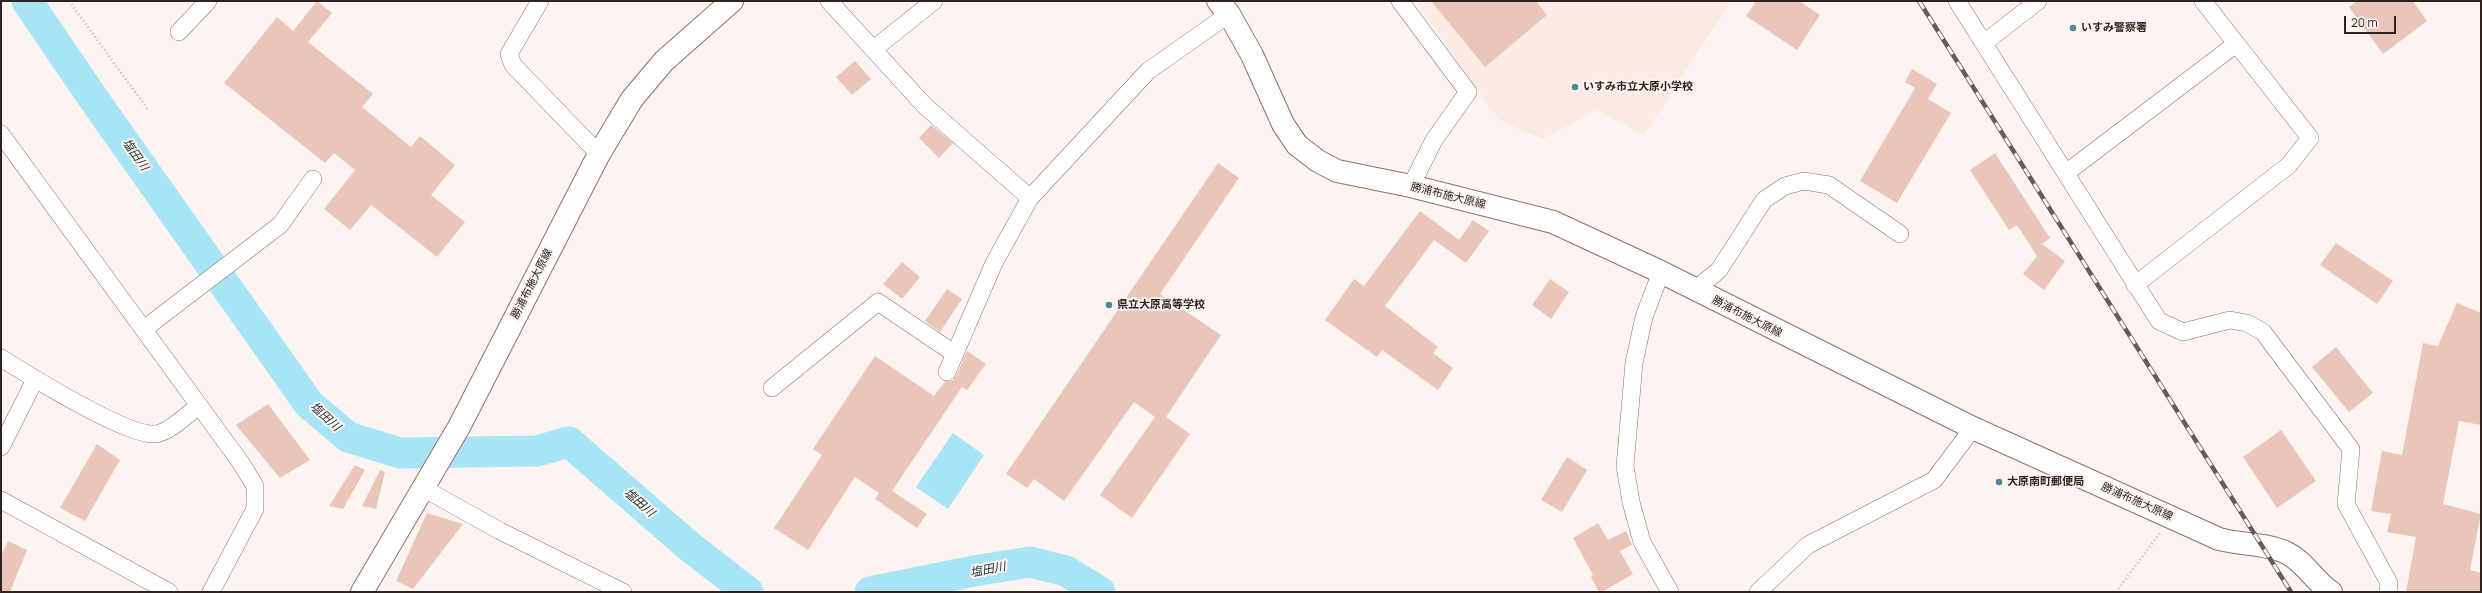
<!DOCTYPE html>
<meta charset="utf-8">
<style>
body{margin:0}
#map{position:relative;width:2482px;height:593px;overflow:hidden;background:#fbf4f1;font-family:Manrope,sans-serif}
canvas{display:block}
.frame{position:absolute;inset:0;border:2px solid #30221e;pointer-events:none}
.scale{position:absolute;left:2344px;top:16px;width:52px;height:18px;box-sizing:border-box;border:2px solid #30221e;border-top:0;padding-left:5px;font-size:12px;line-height:14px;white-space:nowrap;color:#30221e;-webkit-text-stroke:3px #fbf4f1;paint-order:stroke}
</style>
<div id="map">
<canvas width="2482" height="593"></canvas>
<div class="frame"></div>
<div class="scale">20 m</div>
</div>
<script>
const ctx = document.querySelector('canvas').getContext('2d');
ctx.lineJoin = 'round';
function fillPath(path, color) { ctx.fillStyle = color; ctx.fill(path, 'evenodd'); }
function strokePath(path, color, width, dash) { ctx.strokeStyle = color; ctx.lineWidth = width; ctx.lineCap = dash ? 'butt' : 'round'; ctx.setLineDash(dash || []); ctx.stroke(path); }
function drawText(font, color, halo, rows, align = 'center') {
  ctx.font = font + ' Manrope,"Noto Sans JP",sans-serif'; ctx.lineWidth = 4; ctx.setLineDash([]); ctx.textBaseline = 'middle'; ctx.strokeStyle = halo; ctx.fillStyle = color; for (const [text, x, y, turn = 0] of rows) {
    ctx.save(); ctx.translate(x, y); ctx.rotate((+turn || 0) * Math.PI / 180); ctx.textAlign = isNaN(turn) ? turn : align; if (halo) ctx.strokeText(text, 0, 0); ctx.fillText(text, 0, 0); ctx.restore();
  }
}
fillPath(new Path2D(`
 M1416 1H1731L1644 135 1596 110 1543 139 1499 120Z`), '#fceae4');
fillPath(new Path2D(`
 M953 433 984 455 948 509 916 487Z`), '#a7e5f6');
strokePath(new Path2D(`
 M27 1 93 98 309 404 348 437 400 453 537 451 569 442 690 547 748 592
 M870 592 974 571 1030 562 1066 571 1100 592`), '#a7e5f6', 31);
fillPath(new Path2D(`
 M317 1 332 13 308 42 373 94 362 107 411 147 420 136 455 165 431 195 465 222 437 257 371 205 350 230 324 209 355 170 334 153 325 163 224 83 277 17 293 31Z
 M1431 1H1536L1547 15 1485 67Z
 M1756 1H1799L1820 15 1797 50 1746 16Z
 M2357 1H2413L2427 21 2383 54 2349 7Z
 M855 61 871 79 852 95 836 77Z
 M1912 69 1937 84 1928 99 1951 113 1897 203 1860 181 1915 88 1905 82Z
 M931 125 953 143 939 158 919 138Z
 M1995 153 2050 238 2042 244 2065 261 2044 290 2023 274 2037 256 2017 225 2009 230 1970 170Z
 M1218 163 1239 178 1160 294 1221 335 1166 417 1190 434 1132 518 1100 495 1155 417 1134 402 1064 501 1034 479 1027 488 1006 474Z
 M1420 211 1459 240 1473 220 1489 231 1466 263 1434 240 1385 306 1438 347 1433 353 1453 368 1438 390 1382 350 1377 357 1325 320 1354 279 1364 286Z
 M2336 243 2393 281 2377 304 2320 265Z
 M902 262 920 277 902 299 883 284Z
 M1550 279 1569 292 1551 319 1532 305Z
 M947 289 962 299 940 332 925 321Z
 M2457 303 2481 313V425L2459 421 2443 504 2481 514 2470 570 2481 573V592H2406L2416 537 2387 532 2391 514 2371 511 2382 451 2402 455 2423 343 2438 346Z
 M2336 347 2373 393 2349 412 2312 367Z
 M967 351 986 364 967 390 962 387 892 491 927 514 917 528 875 499 879 493 855 477 808 550 774 528 822 455 813 449 875 356 934 396 945 381 953 380 956 376Z
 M268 404 310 460 280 478 236 425Z
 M2281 430 2316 481 2277 508 2243 457Z
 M97 444 120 460 85 521 60 508Z
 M1567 457 1587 470 1562 512 1541 500Z
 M355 465 365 470 343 509 329 506Z
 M380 470 385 472 376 509 362 506Z
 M427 513 463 524 413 589 396 581Z
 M1598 523 1608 540 1626 531 1632 545 1620 551 1633 574 1602 592H1599L1591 577 1593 575 1573 538Z
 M8 541 27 550 10 592H1V556Z`), '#e9c5ba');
const minor = new Path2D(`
 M540 1 509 54 513 65 599 154
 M829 1 925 106 1030 198 1148 71 1229 14
 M1400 1 1468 92 1434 140 1411 186
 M1957 1 2159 321 2183 332 2230 320 2247 323 2263 332 2351 449 2346 504 2389 583 2388 592
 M179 32 208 1
 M1984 43 2038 1
 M875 48 934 1
 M1 134 241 463 255 486V509L211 592
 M2066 173 2236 44
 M1661 272 1644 317 1634 363 1625 466 1631 502 1642 542 1670 592
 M2135 285 2289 165 2310 138 2203 1
 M1695 290 1719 270 1764 200 1785 186 1804 181 1829 185 1900 234
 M144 329 280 225 313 179
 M1 358C30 376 123 434 153 434 167 435 189 413 199 405
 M947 372 994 263 1030 198
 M772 388 878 302 955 354
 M1 447 35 380
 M423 488 500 531 623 592
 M1 500 169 592
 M1758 592 1808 545 1934 480 1973 428`);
const major = new Path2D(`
 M1218 1 1229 14 1252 55 1283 124 1297 145 1318 161 1337 171 1411 186 1553 222 1661 272 1973 428 2219 539C2241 545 2267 543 2287 553 2305 562 2314 581 2331 592
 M362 592 459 427 599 154 632 99 664 61 732 1`);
strokePath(minor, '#917167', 18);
strokePath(major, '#917167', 24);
strokePath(new Path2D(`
 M69 1 149 111
 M2116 592 2160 533`), '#bdb4b1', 2.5, [1, 3]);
strokePath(minor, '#fff', 17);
strokePath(major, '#fff', 22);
const rail = new Path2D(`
 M1919 1 2291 592`);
strokePath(rail, '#675b57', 4.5);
strokePath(rail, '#fbf4f1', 3, [9]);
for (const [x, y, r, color] of [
 [2073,28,4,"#478a9a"],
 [1575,87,4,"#478a9a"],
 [1109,305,4,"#478a9a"],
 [1999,482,4,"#478a9a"]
]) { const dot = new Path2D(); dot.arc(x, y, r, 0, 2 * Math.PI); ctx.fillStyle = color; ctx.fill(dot); strokePath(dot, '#fbf4f1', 1.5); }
drawText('bold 11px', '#30221e', '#fbf4f1', [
 ["いすみ警察署",2081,28],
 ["いすみ市立大原小学校",1583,87],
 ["県立大原高等学校",1117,305],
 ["大原南町郵便局",2007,482]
], 'left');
drawText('11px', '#30221e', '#fbf4f1', [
 ["勝浦布施大原線",1448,196,14],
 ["勝浦布施大原線",532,284,-63],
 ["勝浦布施大原線",1747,317,27],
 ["勝浦布施大原線",2137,502,24]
]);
drawText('italic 12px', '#1c3137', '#fbf4f1', [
 ["塩田川",135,155,55],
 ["塩田川",325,417,42],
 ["塩田川",639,503,41],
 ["塩田川",988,570,-11]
]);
</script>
